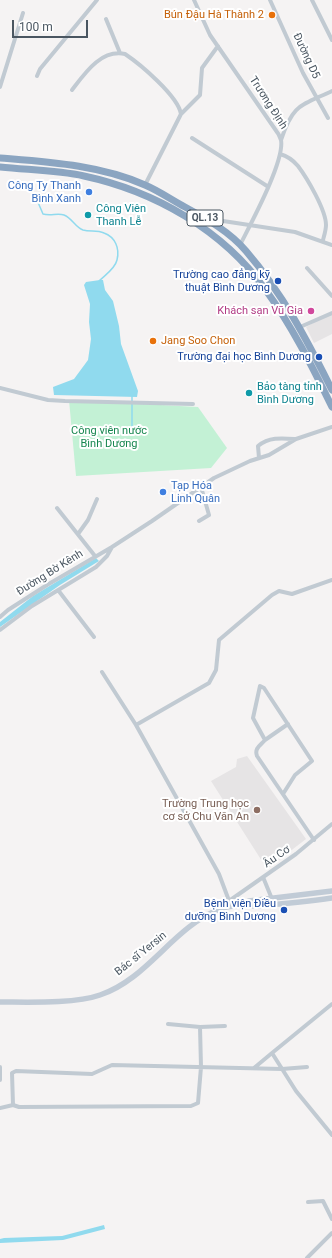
<!DOCTYPE html>
<meta charset="utf-8">
<style>
body{margin:0}
#map{position:relative;width:332px;height:1258px;overflow:hidden;background:#f5f3f3;font-family:Roboto,sans-serif}
canvas{display:block}
.scale{position:absolute;left:12px;top:20px;width:76px;height:18px;box-sizing:border-box;border:2px solid #4a5661;border-top:0;padding-left:5px;font-size:12px;line-height:14px;white-space:nowrap;color:#4a5661;-webkit-text-stroke:3px #fff;paint-order:stroke}
</style>
<div id="map">
<canvas width="332" height="1258"></canvas>
<div class="scale">100 m</div>
</div>
<script>
const ctx = document.querySelector('canvas').getContext('2d');
ctx.lineJoin = 'round';
function fillPath(path, color) { ctx.fillStyle = color; ctx.fill(path, 'evenodd'); }
function strokePath(path, color, width, dash) { ctx.strokeStyle = color; ctx.lineWidth = width; ctx.lineCap = dash ? 'butt' : 'round'; ctx.setLineDash(dash || []); ctx.stroke(path); }
function drawText(font, color, halo, rows, align = 'center') {
  ctx.font = font + ' Roboto,sans-serif'; ctx.lineWidth = 4; ctx.setLineDash([]); ctx.textBaseline = 'middle'; ctx.strokeStyle = halo; ctx.fillStyle = color; for (const [text, x, y, turn = 0] of rows) {
    ctx.save(); ctx.translate(x, y); ctx.rotate((+turn || 0) * Math.PI / 180); ctx.textAlign = isNaN(turn) ? turn : align; if (halo) ctx.strokeText(text, 0, 0); ctx.fillText(text, 0, 0); ctx.restore();
  }
}
fillPath(new Path2D(`
 M332 312V334L314 343 306 327Z
 M247 756 306 839 267 869 211 781 236 767 237 759Z`), '#e6e4e5');
fillPath(new Path2D(`
 M69 400 198 407 227 448 211 468 76 476Z`), '#c3f1d5');
fillPath(new Path2D(`
 M100 280H103L105 290 113 301 119 326 121 344 138 391 137 397 54 395 53 387 74 379 88 360 91 339 89 322 90 304 84 285 86 282Z
 M96 558 99 561 60 585 0 627V622L33 596Z
 M104 1225 105 1229 63 1240 0 1243V1239L4 1238 62 1236Z`), '#90daee');
strokePath(new Path2D(`
 M37 200 43 214C50 216 58 213 64 215 72 218 75 227 83 230 90 232 97 230 104 233 115 237 120 248 117 260 115 269 105 275 99 281
 M132 428V396`), '#90daee', 1.5);
strokePath(new Path2D(`
 M194 0 210 35 277 132C279 134 280 138 281 140 285 161 250 225 240 245
 M270 0 303 73 328 118
 M312 0 332 40
 M106 19 120 53
 M37 76 40 69 97 0
 M0 87 23 13
 M72 90C85 73 101 49 125 54 140 64 178 96 181 114
 M192 138 267 186
 M281 140C293 104 300 106 332 91
 M280 154C287 156 293 160 298 166 307 178 326 210 326 225 326 230 324 236 323 240
 M145 185 181 114 200 95 202 68 218 46
 M210 219 295 232 332 245
 M307 268 332 296
 M300 327 332 313
 M0 388 48 400 65 401 193 404
 M259 458 258 446C269 437 281 438 295 439
 M57 508 95 556
 M199 521 209 515 201 487
 M78 534 88 520 97 499
 M58 590 94 637
 M0 617 8 610 47 585 112 547
 M0 630 32 606 96 567 107 556 112 547 152 521 214 478 250 461 269 455 296 439 332 427
 M102 672 136 725 219 874 231 906
 M136 725 209 683 216 670 219 640 272 595 279 591 292 594 332 580
 M265 740 288 724
 M283 794 295 775 312 761 264 688 260 686 253 718 265 740C261 745 254 748 257 756L314 840
 M263 877 272 899
 M229 901 296 854 332 824
 M332 1004 272 1053 296 1091 332 1135
 M168 1024 200 1027 225 1026
 M0 1067V1080
 M254 1068 272 1053
 M13 1105 12 1073 16 1071 92 1074 112 1065 282 1069 307 1067
 M13 1105 19 1107 191 1106 198 1103 201 1067 200 1027
 M0 1108 13 1105
 M308 1202 323 1201 332 1219
 M307 1258 332 1233`), '#c1cad2', 4);
strokePath(new Path2D(`
 M243 904 249 901 332 891
 M0 1002C27 1002 75 1004 100 995 148 979 173 927 220 909 232 904 244 906 256 906 282 904 307 902 332 898`), '#c1cbd6', 5.5);
strokePath(new Path2D(`
 M0 158C48 162 100 165 145 185 159 191 172 200 185 207 207 219 230 232 246 251 283 294 307 340 332 390
 M0 167C28 170 57 170 84 176 154 191 223 230 265 289 292 326 312 366 332 407`), '#8ba5c1', 7);
for (const [x, y, r, color] of [
 [272,15,4,"#e8710a"],
 [89,192,4,"#3f7fe0"],
 [88,215,4,"#0f9aa8"],
 [278,281,4,"#1a4fb4"],
 [311,311,4,"#d1479c"],
 [153,341,4,"#e8710a"],
 [319,357,4,"#1a4fb4"],
 [249,393,4,"#0f9aa8"],
 [163,492,4,"#3f7fe0"],
 [257,810,4,"#8d6e63"],
 [284,910,4,"#1a4fb4"]
]) { const dot = new Path2D(); dot.arc(x, y, r, 0, 2 * Math.PI); ctx.fillStyle = color; ctx.fill(dot); strokePath(dot, '#fff', 1.5); }
for (const [x, y, w] of [
 [205,218,36]
]) { const box = new Path2D(); box.roundRect(x - w / 2, y - 8, w, 16, 3); ctx.fillStyle = '#fff'; ctx.fill(box); strokePath(box, '#4a5661', 1); }
drawText('bold 10px', '#4a5661', null, [
 ["QL.13",205,218]
]);
drawText('11px', '#c56008', '#fff', [
 ["Bún Đậu Hà Thành 2",264,15],
 ["Jang Soo Chon",161,341,"left"]
], 'right');
drawText('11px', '#4a5661', '#fff', [
 ["Đường D5",306,56,65],
 ["Trương Định",268,103,57],
 ["Đường Bờ Kênh",50,573,-32],
 ["Âu Cơ",277,857,-35],
 ["Bác sĩ Yersin",141,954,-39]
]);
drawText('11px', '#366cbe', '#fff', [
 ["Công Ty Thanh",81,186],
 ["Bình Xanh",81,199],
 ["Tạp Hóa",171,486,"left"],
 ["Linh Quân",171,499,"left"]
], 'right');
drawText('11px', '#0d838f', '#fff', [
 ["Công Viên",96,209],
 ["Thanh Lễ",96,222],
 ["Bảo tàng tỉnh",257,387],
 ["Bình Dương",257,400]
], 'left');
drawText('11px', '#164399', '#fff', [
 ["Trường cao đẳng kỹ",270,275],
 ["thuật Bình Dương",270,288],
 ["Trường đại học Bình Dương",311,357],
 ["Bệnh viện Điều",276,904],
 ["dưỡng Bình Dương",276,917]
], 'right');
drawText('11px', '#b23c85', '#fff', [
 ["Khách sạn Vũ Gia",303,311]
], 'right');
drawText('11px', '#17864f', '#fff', [
 ["Công viên nước",109,431],
 ["Bình Dương",109,444]
]);
drawText('11px', '#785e54', '#fff', [
 ["Trường Trung học",249,804],
 ["cơ sở Chu Văn An",249,817]
], 'right');
</script>
